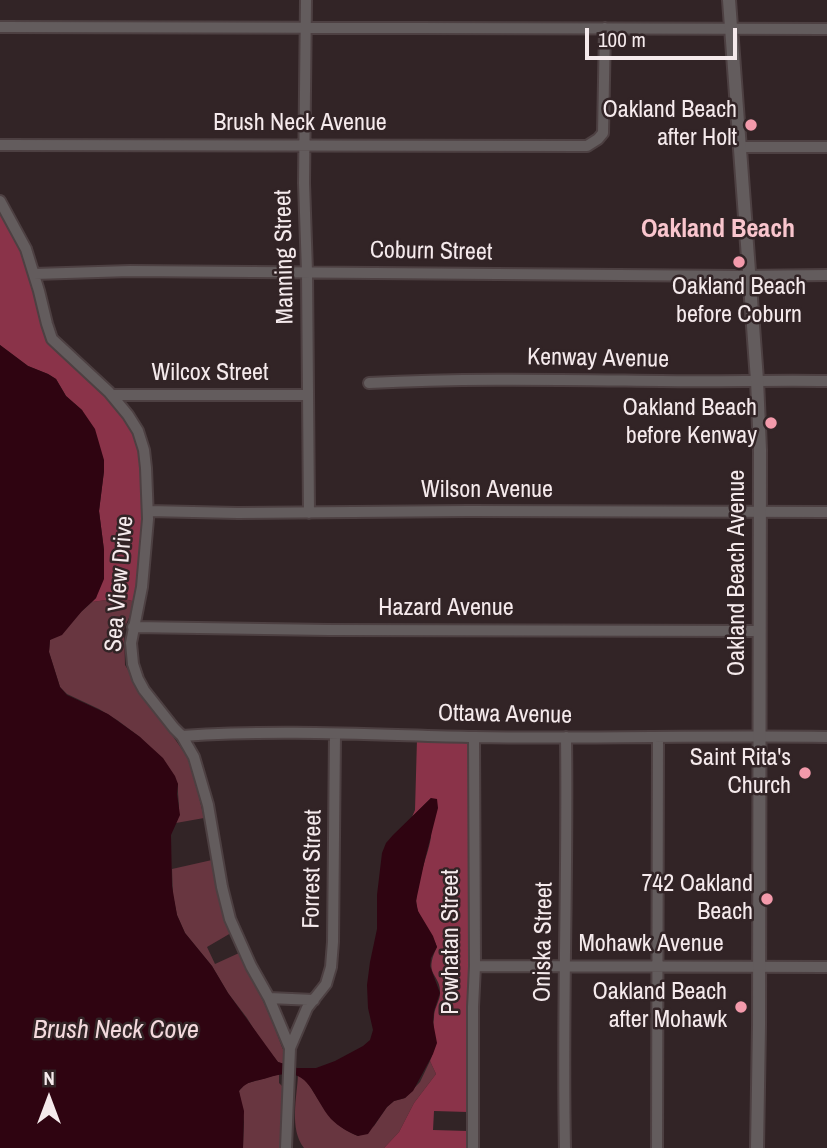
<!DOCTYPE html>
<style>
body{margin:0}
#map{position:relative;width:827px;height:1148px;overflow:hidden;background:#322426;font-family:"Archivo Narrow",sans-serif}
canvas{display:block}
.north{position:absolute;left:14px;top:1064px;width:70px;height:70px;-webkit-text-stroke:5px #322426;paint-order:stroke;rotate:0deg;font-size:19px;font-weight:700;line-height:28px;text-align:center;color:#f5eaec}
.north::after{content:'';display:block;margin:auto;width:24px;height:32px;background:#f5eaec;clip-path:polygon(50% 0,100% 100%,50% 72%,0 100%)}
.scale{position:absolute;left:585px;top:28px;width:152px;height:32px;box-sizing:border-box;border:4px solid #f5eaec;border-top:0;padding-left:9px;font-size:21px;line-height:24px;white-space:nowrap;color:#f5eaec;-webkit-text-stroke:5px #322426;paint-order:stroke}
</style>
<div id="map">
<canvas width="827" height="1148"></canvas>
<div class="north">N</div>
<div class="scale">100 m</div>
</div>
<script>
const ctx = document.querySelector('canvas').getContext('2d');
ctx.lineJoin = 'round';
function fillPath(path, color) { ctx.fillStyle = color; ctx.fill(path, 'evenodd'); }
function strokePath(path, color, width, dash) { ctx.strokeStyle = color; ctx.lineWidth = width; ctx.lineCap = dash ? 'butt' : 'round'; ctx.setLineDash(dash || []); ctx.stroke(path); }
function drawText(font, color, halo, rows, align = 'center') {
  ctx.font = font + ' "Archivo Narrow",sans-serif'; ctx.lineWidth = 5; ctx.setLineDash([]); ctx.textBaseline = 'middle'; ctx.strokeStyle = halo; ctx.fillStyle = color; for (const [text, x, y, turn = 0] of rows) {
    ctx.save(); ctx.translate(x, y); ctx.rotate((+turn || 0) * Math.PI / 180); ctx.textAlign = isNaN(turn) ? turn : align; if (halo) ctx.strokeText(text, 0, 0); ctx.fillText(text, 0, 0); ctx.restore();
  }
}
fillPath(new Path2D(`
 M121 598 136 602 124 629 125 665 142 692 186 755 192 767 204 818 176 823C182 811 177 798 178 784L140 737 117 720 99 709 67 694 60 687 49 652 50 640 92 602Z
 M212 860 231 933 207 947 215 964 239 953C254 981 268 1009 279 1039 283 1051 286 1053 287 1065L278 1062 263 1044 247 1018 228 993 212 966 185 933 177 915 173 896 172 869Z
 M430 1061 436 1074 414 1103 399 1132 384 1148H304C289 1129 297 1097 298 1075 309 1081 313 1092 320 1102 330 1118 340 1129 358 1136L374 1126 387 1107 394 1101 405 1098 420 1082Z
 M279 1074V1083L283 1087V1148H243L244 1122 239 1091 245 1084Z`), '#683640');
fillPath(new Path2D(`
 M0 199 25 241 53 339 114 395 142 441 148 511 136 602 121 598 92 602 96 598 104 550 99 511 104 471 82 410 66 396 56 379 48 374 28 366 0 345Z
 M417 739 473 740 474 743 468 913V1112L434 1111 433 1130 468 1131V1148H384L399 1132 414 1103 436 1074 430 1061C437 1047 432 1032 434 1017 434 1009 439 1002 440 995 442 973 422 977 437 947 432 933 420 921 417 908 413 888 428 857 431 837 432 825 431 811 431 798L412 817 415 810Z`), '#8a3349');
fillPath(new Path2D(`
 M0 345 28 366 48 374 56 379 66 396 82 410 95 429 104 460V471L99 511 104 550V579L96 598 82 611 62 635 50 640 49 652 60 687 67 695 108 714 140 737 163 758 175 776 178 784 177 794 180 815 171 835 172 886 177 915 185 933 212 966 228 993 278 1062 297 1068H316L335 1061 363 1046 370 1040 373 1030 368 1008 367 985 370 962 377 929V895L382 853 386 843 393 835 431 798 437 799 438 808 425 859 416 901 418 911 433 936 437 947 431 958 430 966 440 993 434 1011 433 1022 437 1043 433 1054 413 1091 405 1098 394 1101 387 1107 368 1134 358 1136C348 1132 339 1127 331 1119 309 1092 310 1063 267 1078 254 1082 248 1080 239 1091L244 1111 243 1148H0Z`), '#2f0411');
const minor = new Path2D(`
 M306 0 304 183 307 272 309 513
 M0 27 827 29
 M0 145 587 146 598 139 603 133 605 28
 M741 147H827
 M0 201 26 249 39 291 47 324 52 339 109 392 128 415 138 431 144 450 146 468 148 519 142 587 131 643 133 664 138 679 144 690 174 728 182 736 194 757 208 805 222 887 230 919 251 966 269 998 290 1048 286 1148
 M34 274 130 271 741 276 827 275
 M369 383C467 378 564 380 662 381 717 382 772 380 827 381
 M112 395H307
 M148 511 238 513 468 511 827 512
 M133 627 329 630 759 631
 M182 736C280 729 378 735 475 737 593 739 710 735 827 737
 M475 966 827 967
 M269 998 314 1000
 M290 1048 307 1008 326 984 331 967 333 942 335 734
 M473 1148V1007L475 966 474 737
 M565 1148C562 1011 568 874 566 737
 M657 1148 658 738`);
const tertiary = new Path2D(`
 M729 0 757 380 760 450 759 1026 757 1148`);
strokePath(minor, '#4d4042', 14);
strokePath(tertiary, '#4d4042', 16);
strokePath(minor, '#635c5d', 10);
strokePath(tertiary, '#635c5d', 12);
for (const [x, y, r, color] of [
 [751,125,7,"#f39aab"],
 [739,262,7,"#f39aab"],
 [771,423,7,"#f39aab"],
 [805,773,7,"#f39aab"],
 [767,899,7,"#f39aab"],
 [741,1007,7,"#f39aab"]
]) { const dot = new Path2D(); dot.arc(x, y, r, 0, 2 * Math.PI); ctx.fillStyle = color; ctx.fill(dot); strokePath(dot, '#322426', 2.5); }
drawText('24px', '#f5eaec', '#322426', [
 ["Oakland Beach",737,111],
 ["after Holt",737,139],
 ["Oakland Beach",739,288,"center"],
 ["before Coburn",739,316,"center"],
 ["Oakland Beach",757,409],
 ["before Kenway",757,437],
 ["Saint Rita's",791,759],
 ["Church",791,787],
 ["742 Oakland",753,885],
 ["Beach",753,913],
 ["Oakland Beach",727,993],
 ["after Mohawk",727,1021]
], 'right');
drawText('24px', '#f5eaec', '#322426', [
 ["Brush Neck Avenue",300,124],
 ["Coburn Street",431,252,1],
 ["Manning Street",285,257,-91],
 ["Kenway Avenue",598,359,1],
 ["Wilcox Street",210,374],
 ["Wilson Avenue",487,491],
 ["Oakland Beach Avenue",738,573,-90],
 ["Sea View Drive",120,584,-85],
 ["Hazard Avenue",446,609],
 ["Ottawa Avenue",505,715,1],
 ["Forrest Street",313,869,-89],
 ["Powhatan Street",452,942,-90],
 ["Oniska Street",544,942,-89],
 ["Mohawk Avenue",651,945]
]);
drawText('bold 26px', '#f9c5cd', '#322426', [
 ["Oakland Beach",718,230]
]);
drawText('italic 26px', '#f3d9dd', '#322426', [
 ["Brush Neck Cove",116,1031]
]);
</script>
